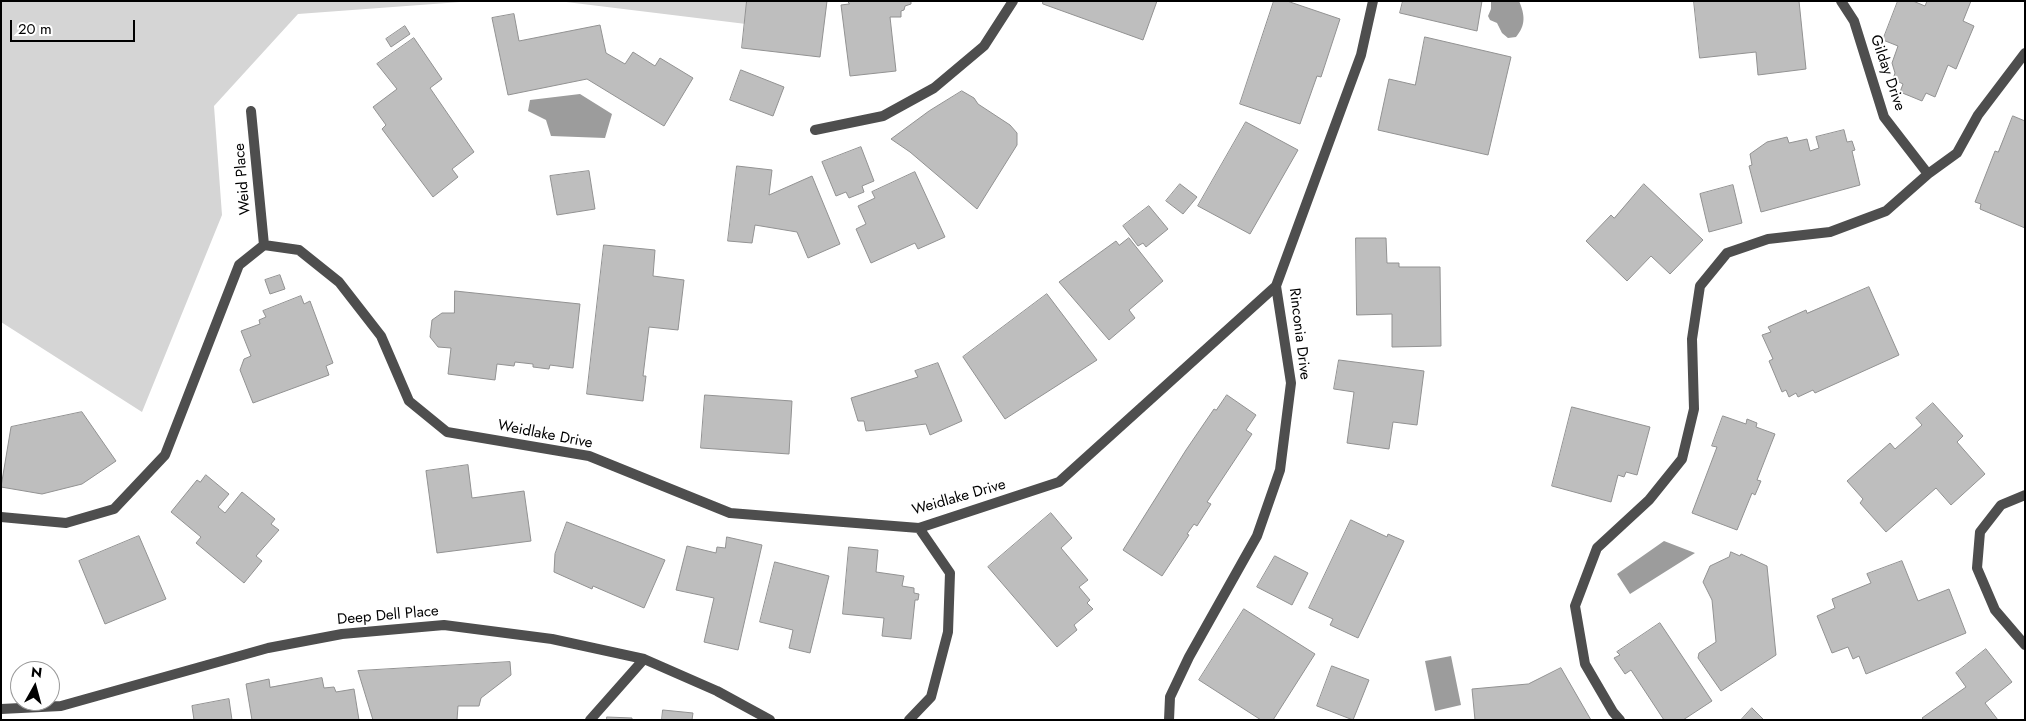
<!DOCTYPE html>
<style>
body{margin:0}
#map{position:relative;width:2026px;height:721px;overflow:hidden;background:#fff;font-family:Jost,sans-serif}
canvas{display:block}
.frame{position:absolute;inset:0;border:2px solid #000;pointer-events:none}
.north{position:absolute;left:10px;top:661px;width:50px;height:50px;box-sizing:border-box;background:#fff;border:1px solid #999;border-radius:50%;rotate:7deg;font-size:14px;font-weight:700;line-height:20px;text-align:center;color:#000}
.north::after{content:'';display:block;margin:auto;width:18px;height:22px;background:#000;clip-path:polygon(50% 0,100% 100%,50% 72%,0 100%)}
.scale{position:absolute;left:10px;top:20px;width:125px;height:22px;box-sizing:border-box;border:2px solid #000;border-top:0;padding-left:6px;font-size:15px;line-height:18px;white-space:nowrap;color:#000;-webkit-text-stroke:4px #fff;paint-order:stroke}
</style>
<div id="map">
<canvas width="2026" height="721"></canvas>
<div class="frame"></div>
<div class="north">N</div>
<div class="scale">20 m</div>
</div>
<script>
const ctx = document.querySelector('canvas').getContext('2d');
ctx.lineJoin = 'round';
function fillPath(path, color) { ctx.fillStyle = color; ctx.fill(path, 'evenodd'); }
function strokePath(path, color, width, dash) { ctx.strokeStyle = color; ctx.lineWidth = width; ctx.lineCap = dash ? 'butt' : 'round'; ctx.setLineDash(dash || []); ctx.stroke(path); }
function drawText(font, color, halo, rows, align = 'center') {
  ctx.font = font + ' Jost,sans-serif'; ctx.lineWidth = 4; ctx.setLineDash([]); ctx.textBaseline = 'middle'; ctx.strokeStyle = halo; ctx.fillStyle = color; for (const [text, x, y, turn = 0] of rows) {
    ctx.save(); ctx.translate(x, y); ctx.rotate((+turn || 0) * Math.PI / 180); ctx.textAlign = isNaN(turn) ? turn : align; if (halo) ctx.strokeText(text, 0, 0); ctx.fillText(text, 0, 0); ctx.restore();
  }
}
fillPath(new Path2D(`
 M1 1H474L298 14 214 106 222 215 142 412 1 322Z
 M558 1H749L746 24Z`), '#d5d5d5');
fillPath(new Path2D(`
 M1491 1H1519C1525 15 1526 25 1516 37L1508 38 1502 33 1497 23 1490 20 1488 16 1491 9Z
 M580 94 612 114 605 138 551 136 546 120 528 111 530 100Z
 M1664 541 1695 553 1630 594 1617 574Z
 M1451 656 1461 705 1435 711 1425 661Z`), '#9c9c9c');
const building = new Path2D(`
 M747 1H827L820 57 742 48Z
 M848 1H911V4L905 6 904 10 901 11V17H890L896 71 850 76 841 5 849 4Z
 M1043 1H1157L1143 40 1043 4Z
 M1274 1H1287L1340 19 1321 77 1317 76 1300 124 1240 104Z
 M1403 1H1482L1477 31 1400 13Z
 M1694 1H1799L1806 69 1758 75 1756 52 1700 58Z
 M1898 1H1913L1925 6 1927 1H1971L1963 21 1974 26 1956 69 1948 65 1935 97 1926 93 1922 101 1900 92 1903 84 1893 79 1895 73 1892 63 1898 46 1883 40Z
 M514 14 519 41 600 25 606 53 625 64 633 52 655 66 660 58 693 78 664 126 587 79 508 95 492 18Z
 M405 26 410 34 391 47 386 39Z
 M1425 37 1511 57 1488 155 1378 130 1389 79 1415 85Z
 M414 38 442 79 430 88 474 152 452 169 458 177 433 197 382 129 386 125 373 107 397 89 377 64Z
 M741 70 784 87 773 116 730 100Z
 M962 91 974 98 978 104 1010 125 1017 133V145L977 209 910 152 891 139 929 111Z
 M2013 116 2025 121V228L1980 209 1981 204 1975 202 1995 151 1998 152Z
 M1246 122 1298 150 1250 234 1198 206Z
 M1844 130 1847 142 1852 141 1855 150 1852 151 1860 185 1761 212 1749 166 1752 165 1750 154 1767 142 1787 137 1789 143 1807 139 1810 151 1819 148 1816 137Z
 M861 147 874 181 862 186 864 192 849 198 846 192 836 196 822 162Z
 M737 166 772 170 769 195 812 176 840 244 808 258 797 232 755 225 752 243 728 241Z
 M589 171 595 209 557 215 550 176Z
 M915 172 945 237 918 249 915 243 871 263 856 229 866 224 858 206 875 198 872 192Z
 M1180 184 1197 197 1183 214 1166 201Z
 M1644 184 1703 240 1670 274 1651 256 1627 281 1586 241 1611 215 1614 218Z
 M1733 185 1742 223 1709 232 1700 194Z
 M1149 206 1168 229 1146 247 1143 243 1138 246 1123 226Z
 M1129 238 1163 281 1129 310 1135 318 1109 340 1059 282 1116 241 1119 245Z
 M1356 238H1386L1387 263H1399V267H1440L1441 346 1392 347V314L1357 315Z
 M604 245 655 250 653 276 684 280 678 330 649 327 643 376H646L643 401 587 394Z
 M280 275 285 289 270 294 265 280Z
 M1869 287 1899 355 1815 393 1813 390 1798 397 1796 393 1789 397 1786 390 1782 392 1769 361 1773 359 1762 335 1771 332 1768 327 1806 310 1807 313Z
 M455 291 580 304 573 368 550 365 549 369 533 367V364L515 362 514 366 497 364 495 380 448 374 451 348 438 347 430 337 432 320 442 313H454Z
 M1047 294 1097 360 1005 419 963 357Z
 M301 296 304 304 310 301 333 363 326 366 329 375 253 403 240 370 244 359 251 356 241 331 260 324 259 320 266 317 263 311Z
 M1339 360 1424 371 1417 425 1393 422 1389 449 1347 443 1354 392 1334 389Z
 M938 363 962 421 930 435 926 424 866 431 864 421H858L851 398 918 377 915 371Z
 M705 395 792 401 789 454 701 448Z
 M1227 395 1256 415 1246 430 1252 434 1207 502 1211 504 1197 526 1194 524 1187 534 1189 535 1162 576 1123 550 1186 450 1214 409 1216 410Z
 M1933 403 1963 436 1957 442 1985 474 1951 505 1936 488 1886 532 1860 503 1863 499 1847 481 1890 443 1895 449 1922 425 1916 418Z
 M1572 407 1650 427 1637 475 1626 472 1624 477 1618 475 1611 502 1552 486Z
 M82 412 116 461 82 484 42 494 1 487 11 427Z
 M1723 416 1746 424 1747 419 1757 423 1756 427 1775 434 1757 480 1761 481 1755 495 1752 493 1737 530 1692 513 1717 447 1712 446Z
 M468 465 472 498 524 491 531 541 437 553 426 471Z
 M206 475 229 494 218 507 225 513 242 492 275 519 271 524 279 530 256 556 262 561 244 583 196 543 201 537 171 512 197 480 200 482Z
 M1051 513 1072 538 1061 548 1088 580 1079 587 1090 600 1087 603 1093 609 1074 625 1077 630 1057 647 988 567Z
 M1351 520 1387 537 1388 534 1404 541 1358 638 1330 625 1333 619 1309 608Z
 M567 522 665 560 644 608 593 586 592 589 554 572 555 554Z
 M139 536 166 599 105 624 79 561Z
 M727 537 762 545 738 650 704 642 714 598 676 590 687 546 716 553 717 547 725 548Z
 M849 547 878 550 876 572 904 576 902 586 914 588V593L919 594 918 600H915L911 639 882 636 884 618 843 614Z
 M1731 552 1740 556 1741 554 1767 566 1776 655 1721 691 1698 658 1699 653 1716 642 1712 600 1703 582 1710 566 1729 557Z
 M1275 556 1308 573 1292 605 1257 587Z
 M1902 561 1918 601 1949 589 1966 633 1866 674 1859 656 1853 659 1848 647 1832 653 1817 616 1835 608 1832 599 1871 583 1867 574Z
 M775 562 829 576 810 653 789 648 793 630 760 622Z
 M1244 609 1315 654 1273 720H1261L1199 680Z
 M1660 623 1712 701 1683 720H1664L1631 670 1625 674 1614 658 1620 655 1617 652Z
 M1986 649 2012 682 1985 703 1998 720H1924L1922 718 1966 687 1956 673Z
 M510 662 511 675 481 698 479 706H458L457 720H373L358 671Z
 M1332 666 1369 680 1353 720 1317 706Z
 M1561 668 1591 720H1475L1472 689 1528 684Z
 M322 678 324 688 334 687 336 692 354 689 359 720H252L246 684 269 679 270 687Z
 M229 699 232 720H194L192 706Z
 M1752 708 1764 720H1741Z
 M663 710 693 713 692 720H662Z
 M607 717 632 718V720H607Z`);
fillPath(building, '#bebebe');
strokePath(building, '#929292', 1);
strokePath(new Path2D(`
 M1841 1 1854 21 1884 117 1928 174
 M251 111 264 245
 M815 130 883 116 934 88 984 46 1013 1
 M2025 495 2001 505 1980 532 1977 568 1995 610 2025 645
 M1 517 66 523 114 509 165 455 239 265 264 245 299 250 339 282 381 336 409 401 447 432 589 456 730 513 919 528 1059 482 1276 286
 M1 709 61 706 268 648 342 634 444 625 552 639 644 659 717 691 770 720
 M590 720 644 659
 M909 720 931 697 948 632 950 573 919 528
 M1169 720 1170 697 1189 657 1257 536 1280 470 1291 383 1276 286 1361 55 1373 1
 M1620 720 1613 712 1585 664 1575 606 1597 548 1649 500 1682 459 1694 409 1692 339 1700 286 1727 253 1768 239 1830 232 1886 211 1928 174 1957 153 1978 115 2025 53`), '#4e4e4e', 10);
drawText('15px', '#000', '#fff', [
 ["Gilday Drive",1887,73,71],
 ["Weid Place",243,179,-95],
 ["Rinconia Drive",1299,334,83],
 ["Weidlake Drive",545,435,11],
 ["Weidlake Drive",959,498,-16],
 ["Deep Dell Place",388,616,-5]
]);
</script>
